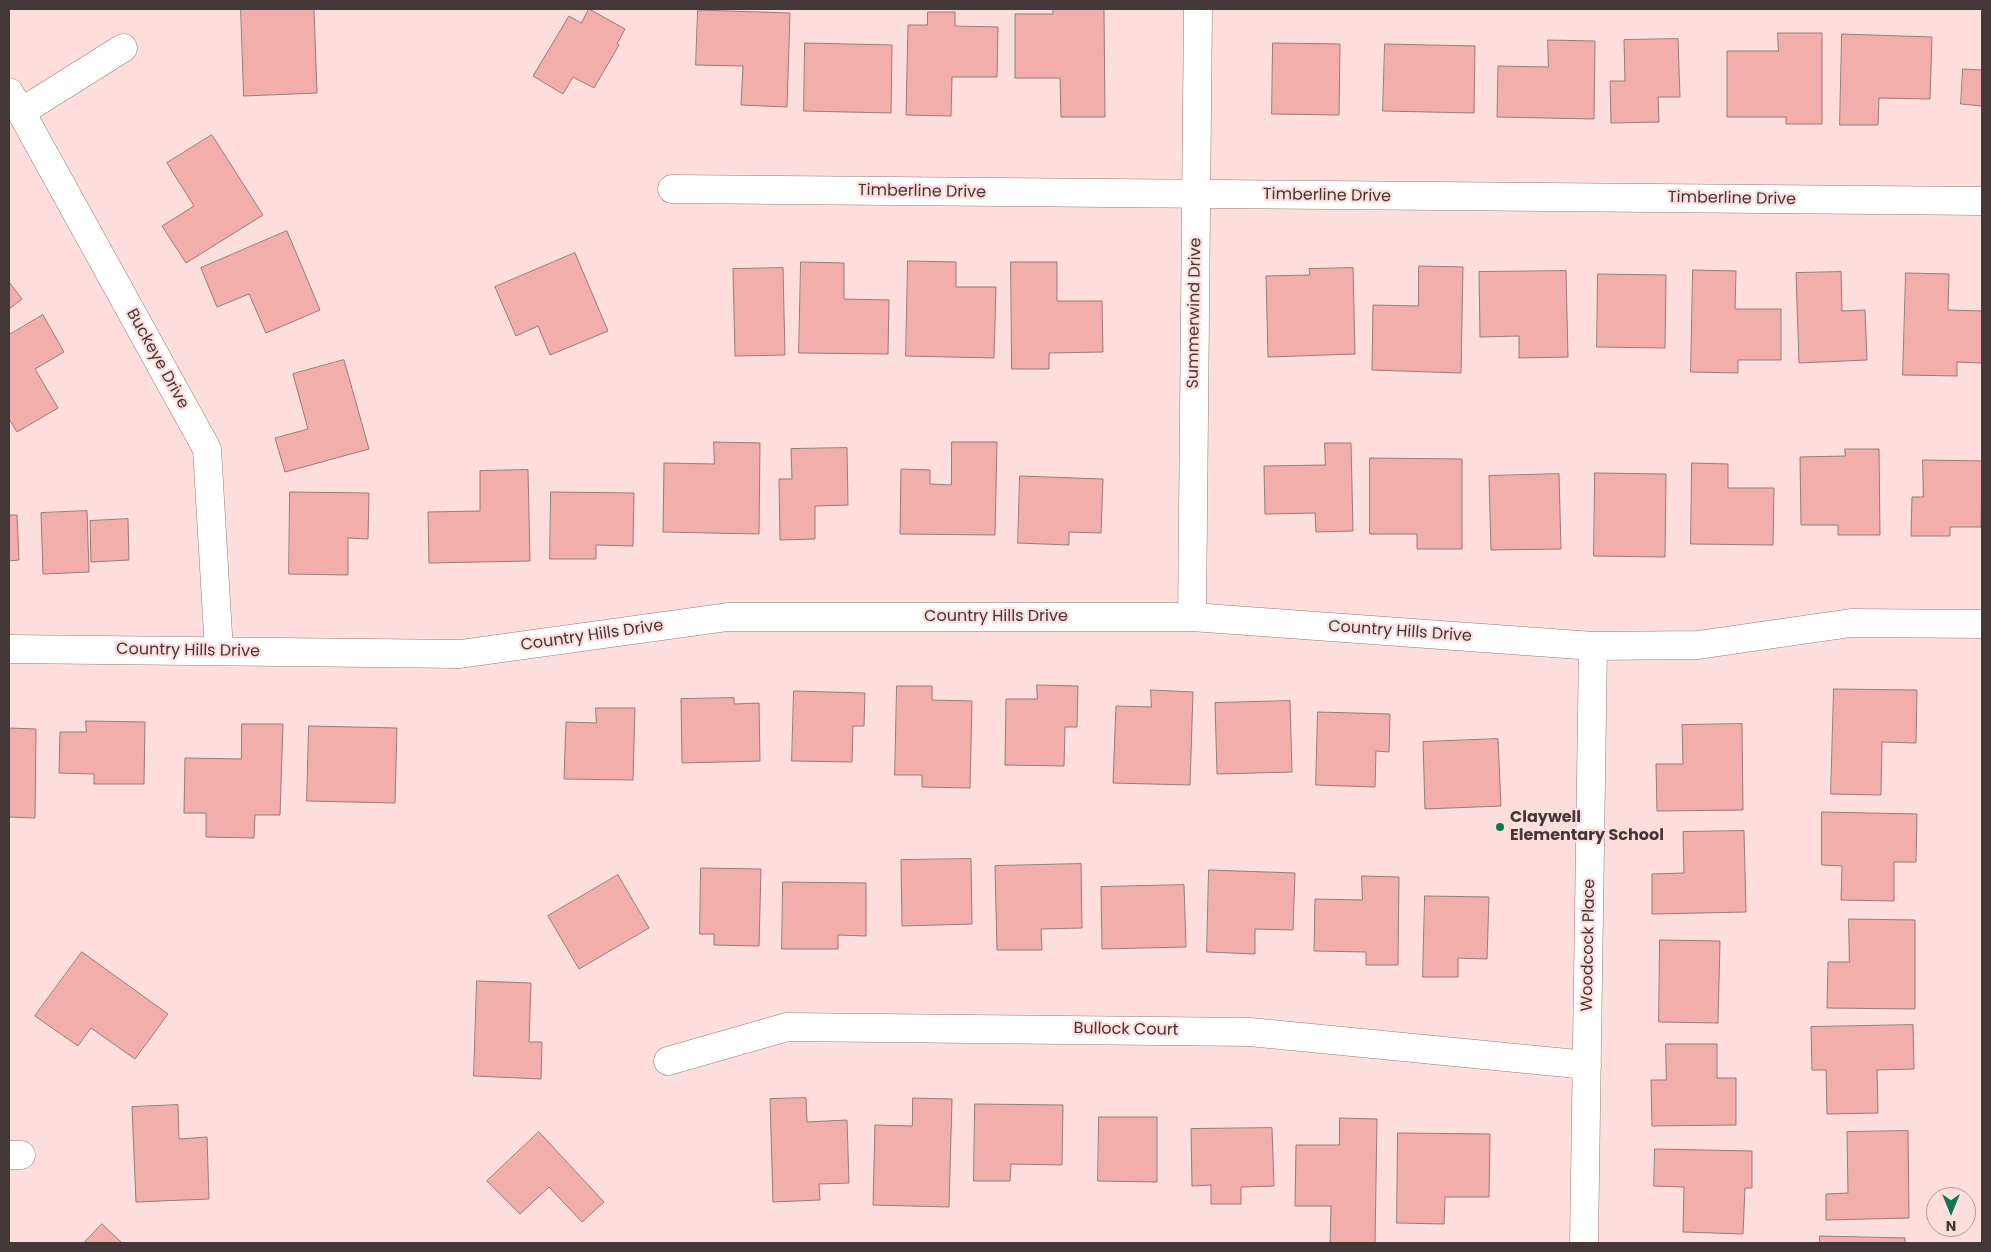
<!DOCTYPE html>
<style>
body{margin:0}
#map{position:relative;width:1991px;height:1252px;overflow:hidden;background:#fededc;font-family:Poppins,sans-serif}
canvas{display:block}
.frame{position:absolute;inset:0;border:10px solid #443737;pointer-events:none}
.north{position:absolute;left:1926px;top:1187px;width:50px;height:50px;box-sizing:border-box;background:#fededc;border:1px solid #b49b9a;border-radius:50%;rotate:180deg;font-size:14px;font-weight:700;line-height:20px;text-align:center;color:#443737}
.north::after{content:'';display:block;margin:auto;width:18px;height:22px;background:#0f7750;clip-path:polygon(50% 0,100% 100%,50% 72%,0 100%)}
</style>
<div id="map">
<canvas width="1991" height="1252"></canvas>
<div class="frame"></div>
<div class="north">N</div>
</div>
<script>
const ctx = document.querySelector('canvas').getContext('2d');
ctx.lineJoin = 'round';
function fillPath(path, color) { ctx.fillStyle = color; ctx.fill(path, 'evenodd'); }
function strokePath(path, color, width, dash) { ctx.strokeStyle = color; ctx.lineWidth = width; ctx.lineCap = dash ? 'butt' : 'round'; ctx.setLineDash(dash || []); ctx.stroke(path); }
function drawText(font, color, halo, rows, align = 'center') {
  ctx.font = font + ' Poppins,sans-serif'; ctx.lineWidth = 4.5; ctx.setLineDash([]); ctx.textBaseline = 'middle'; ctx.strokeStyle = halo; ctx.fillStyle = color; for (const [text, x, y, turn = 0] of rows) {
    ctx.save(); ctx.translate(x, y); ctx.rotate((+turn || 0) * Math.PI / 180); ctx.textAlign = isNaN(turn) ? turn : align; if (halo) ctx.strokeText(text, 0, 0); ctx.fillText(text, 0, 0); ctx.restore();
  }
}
const building = new Path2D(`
 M241 9H314L317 93 244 96Z
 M589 9 625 29 617 44 619 45 594 88 573 77 563 94 533 76 569 16 581 23Z
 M1104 9 1105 117H1061L1060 78H1015V14H1053V10Z
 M698 10 790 13 787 107 741 105 743 66 696 65Z
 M928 12H955V26L998 27 997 77H952L951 116 906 115 908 25H927Z
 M1778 33H1822V124H1786V117H1727V51H1778Z
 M1842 34 1932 37 1930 99 1879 98 1878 125H1840Z
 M1678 39 1680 97H1658L1659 122 1611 123 1610 81H1625L1624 40Z
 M1548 40 1595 41 1594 119 1497 117 1498 66 1548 67Z
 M805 43 892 45 891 113 804 111Z
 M1273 43 1340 44 1339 115 1272 114Z
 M1385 44 1475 46 1474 113 1383 111Z
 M1963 69 1982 70V106L1961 104Z
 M212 135 263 215 186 263 162 226 194 206 167 163Z
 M287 231 320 310 266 333 249 294 217 307 201 268Z
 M575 253 608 331 550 355 538 326 516 336 495 287Z
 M908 261 956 262V287H996L994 358 906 356Z
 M801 262 844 263V299L889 300 888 354 799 353Z
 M1011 262H1057V301H1102L1103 352 1049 353V369H1012Z
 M1419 266 1463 267 1461 373 1372 370 1373 305 1418 306Z
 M783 268 785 355 735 356 733 269Z
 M1353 268 1355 354 1268 357 1266 276 1310 275 1309 269Z
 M1693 270 1736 271 1735 309H1781V360H1738V373L1691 372Z
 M1566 271 1568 357 1519 358V336L1480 337 1479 272Z
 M1841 272 1842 311 1865 310 1867 360 1799 363 1796 273Z
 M1906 273 1949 274 1948 310 1982 311V363L1957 362V376L1903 375Z
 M1598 274 1666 275 1665 348 1597 347Z
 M9 282 22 299 9 309Z
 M43 315 64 352 35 369 58 408 17 432 9 419V335Z
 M344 360 369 449 285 472 275 438 308 429 293 374Z
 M714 442 760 443 759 534 663 532 664 463 714 464Z
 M952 442H997L995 535 900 534 901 469 930 470V484L951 485Z
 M1325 443H1351L1353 531 1316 532 1315 513 1265 514 1264 466 1325 465Z
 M847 448 848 505 815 506V539L780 540 779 479H792L791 449Z
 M1845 449H1879L1880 535H1838V525H1801L1800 457 1845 456Z
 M1370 458 1462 459V549H1417V534H1370Z
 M1923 460 1982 461 1981 527H1950V536H1911L1912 497H1923Z
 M1692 463 1728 464V488H1774L1773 545 1691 544Z
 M528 470 530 561 429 563 428 512 480 511V471Z
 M1595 473 1666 474 1665 557 1594 556Z
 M1559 474 1561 549 1491 550 1489 476Z
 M1020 476 1103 479 1101 533 1069 532V545L1018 543Z
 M290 492 369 493 368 539 348 538V575L289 574Z
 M551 492 634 493 633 546 596 545V559H550Z
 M87 511 89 572 43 574 41 513Z
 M9 515H17L19 560 9 561Z
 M128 519 129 560 91 562 90 521Z
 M1037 685 1078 686 1077 727H1065L1064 766 1005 765 1006 699H1037Z
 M897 686H932V700L972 701 970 788 922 787V775H895Z
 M1834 689 1917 690 1916 743 1882 742 1881 795 1831 794Z
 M1151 690 1193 692 1190 785 1113 783 1116 706 1151 707Z
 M794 691 865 693 864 726H853L852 762 792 761Z
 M734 698V704L759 703 760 761 682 763 681 699Z
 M1290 701 1292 772 1217 774 1215 703Z
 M596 708H635L633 780 564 779 566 722 596 723Z
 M1318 712 1390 714 1389 752 1376 751 1375 787 1316 785Z
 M86 721 145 722 144 784H94V774L59 773 60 732H86Z
 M242 724H283L280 815H255L254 838 206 837V813H184L185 758 241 759Z
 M1742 724 1743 810 1657 811 1656 764H1683L1682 725Z
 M309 726 397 728 395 803 307 801Z
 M9 728 36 729 35 818 9 817Z
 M1498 739 1501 806 1425 809 1423 742Z
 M1822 812 1917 814 1916 862H1894V901L1841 900 1842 866 1822 865Z
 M1744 831 1746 912 1652 914V874L1684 873 1683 832Z
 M971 859 972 924 902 926 901 860Z
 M1081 864 1082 928 1041 929 1042 950H997L995 866Z
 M701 868 761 869 759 946 714 945V934H700Z
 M1209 870 1295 873 1293 930 1255 929V954L1207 952Z
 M618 875 649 928 579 969 548 916Z
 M1362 876 1399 877 1398 965H1366V952L1314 951 1315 899 1362 900Z
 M783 882 866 883V936L838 935V949H782Z
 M1184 885 1186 947 1102 949 1101 887Z
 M1425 896 1489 897 1487 959 1458 958V977H1423Z
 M1849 919 1915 920V1009L1827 1008 1828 962H1849Z
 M1660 940 1720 941 1718 1023 1659 1022Z
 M82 952 168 1014 135 1059 91 1028 78 1046 35 1016Z
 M477 981 531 983 529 1042H542L541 1079 474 1076Z
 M1913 1025 1914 1069 1877 1070 1878 1113 1827 1114 1826 1070H1812L1811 1027Z
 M1666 1044H1717V1078H1736V1125L1652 1126 1651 1080H1666Z
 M806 1098 807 1122 847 1120 849 1183 819 1184 820 1200 773 1202 770 1099Z
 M913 1098 952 1099 949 1207 873 1205 875 1125 912 1126Z
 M975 1104 1063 1105 1062 1165 1011 1164 1010 1181H974Z
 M178 1105 179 1139 207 1137 209 1199 136 1202 132 1107Z
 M1099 1117H1157V1182L1098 1181Z
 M1340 1118 1377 1119 1375 1243H1330L1331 1206H1295L1296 1145H1339Z
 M1272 1128 1274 1186 1241 1187V1204H1211V1185L1192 1186 1191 1129Z
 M1908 1131 1909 1218 1826 1220V1194L1848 1193 1847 1132Z
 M539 1132 604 1202 582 1222 549 1187 520 1214 487 1181Z
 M1398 1133 1490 1134 1489 1197H1445L1444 1224 1397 1223Z
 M1655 1149 1752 1151V1188H1745L1743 1234 1683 1232 1684 1187 1654 1186Z
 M102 1224 122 1243H84Z
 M1820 1236 1905 1238V1243H1820Z`);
fillPath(building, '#f2aeaa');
strokePath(building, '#977b79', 1);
const minor = new Path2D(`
 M9 92 21 112 207 449 219 651
 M21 112 123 48
 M672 189 1982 201
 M1192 617 1198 9
 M9 649 460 654 728 617H1192L1593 646 1698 645 1851 623 1982 624
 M668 1061 787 1027 1250 1032 1587 1065
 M9 1155H21
 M1584 1243 1593 646`);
strokePath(minor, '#957977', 29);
strokePath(minor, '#fff', 28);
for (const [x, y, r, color] of [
 [1500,827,5,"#0f7750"]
]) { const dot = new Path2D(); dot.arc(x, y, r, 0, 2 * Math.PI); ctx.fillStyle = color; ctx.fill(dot); strokePath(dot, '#fededc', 2); }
drawText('16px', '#443737', '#fededc', [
 ["Timberline Drive",922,192,1],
 ["Timberline Drive",1327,196,1],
 ["Timberline Drive",1732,199,1],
 ["Summerwind Drive",1195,313,-89],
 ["Buckeye Drive",157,359,61],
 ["Country Hills Drive",996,617],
 ["Country Hills Drive",1400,632,4],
 ["Country Hills Drive",592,636,-8],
 ["Country Hills Drive",188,651,1],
 ["Woodcock Place",1589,945,-89],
 ["Bullock Court",1126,1030,1]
]);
drawText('bold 16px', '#443737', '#fededc', [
 ["Claywell",1510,818],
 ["Elementary School",1510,836]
], 'left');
</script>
